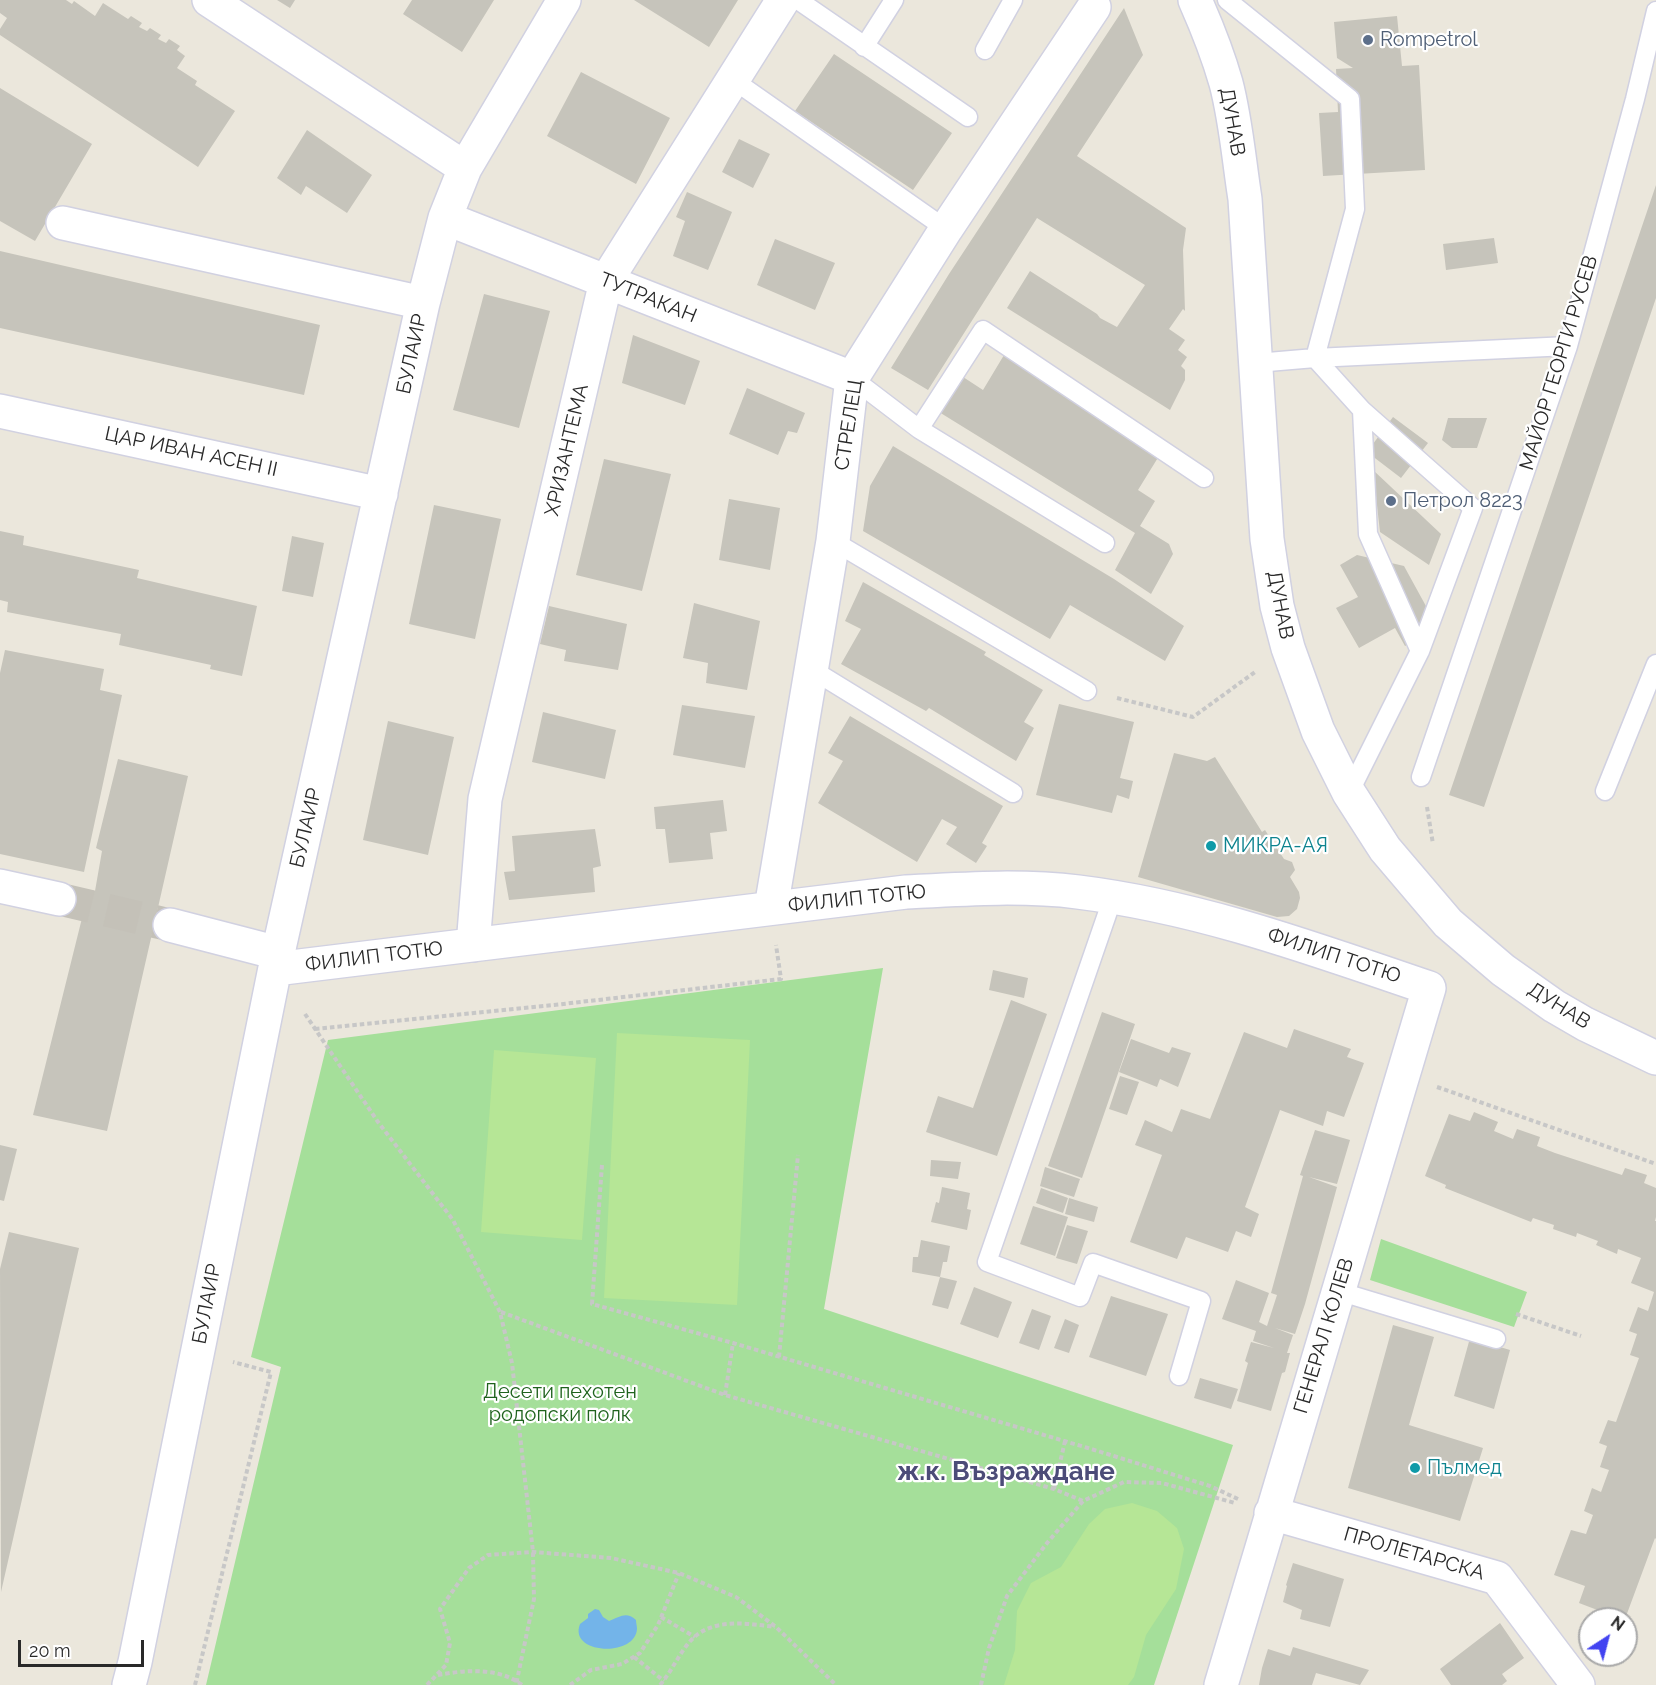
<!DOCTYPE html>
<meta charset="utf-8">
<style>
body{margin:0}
#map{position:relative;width:1656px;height:1685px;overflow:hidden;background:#ebe7dc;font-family:Raleway,sans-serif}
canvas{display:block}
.north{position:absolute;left:1578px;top:1607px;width:60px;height:60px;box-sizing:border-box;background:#fff;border:2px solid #a9a9a9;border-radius:50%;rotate:36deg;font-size:16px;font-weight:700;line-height:24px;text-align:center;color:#292929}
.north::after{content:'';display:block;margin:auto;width:21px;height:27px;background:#4243f1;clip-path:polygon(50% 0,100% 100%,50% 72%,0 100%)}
.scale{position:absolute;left:18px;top:1640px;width:126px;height:27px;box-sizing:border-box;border:3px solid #292929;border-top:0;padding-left:8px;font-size:18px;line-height:21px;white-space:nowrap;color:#292929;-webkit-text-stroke:4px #fff;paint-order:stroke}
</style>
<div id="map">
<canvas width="1656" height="1685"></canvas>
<div class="north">N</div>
<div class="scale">20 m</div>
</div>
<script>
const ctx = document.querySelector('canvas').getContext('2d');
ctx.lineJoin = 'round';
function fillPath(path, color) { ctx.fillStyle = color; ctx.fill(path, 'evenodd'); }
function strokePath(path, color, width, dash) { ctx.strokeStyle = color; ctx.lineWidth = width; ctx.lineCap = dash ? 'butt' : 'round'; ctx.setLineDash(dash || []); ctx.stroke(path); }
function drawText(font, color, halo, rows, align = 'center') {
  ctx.font = font + ' Raleway,sans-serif'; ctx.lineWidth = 4.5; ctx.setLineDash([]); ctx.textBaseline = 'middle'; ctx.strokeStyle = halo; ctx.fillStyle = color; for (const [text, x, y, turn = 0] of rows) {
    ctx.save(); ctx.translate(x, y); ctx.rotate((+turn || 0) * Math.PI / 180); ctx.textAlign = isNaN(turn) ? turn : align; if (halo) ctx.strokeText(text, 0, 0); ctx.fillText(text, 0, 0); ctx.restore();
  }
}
fillPath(new Path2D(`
 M883 968 824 1309 1233 1445 1154 1685H206L281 1367 251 1357 328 1040Z
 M1381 1239 1527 1292 1514 1327 1370 1280Z`), '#a5df9a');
fillPath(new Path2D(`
 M617 1033 750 1040 737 1305 604 1298Z
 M494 1050 596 1058 582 1240 481 1232Z
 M1132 1503 1157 1511 1177 1528 1184 1549 1176 1589 1146 1635 1134 1677 1128 1685H1004L1015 1650 1017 1611 1031 1583 1061 1567 1089 1524 1105 1509Z`), '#b6e696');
fillPath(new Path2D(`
 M595 1609 599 1610 603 1617 609 1621C620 1617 626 1611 636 1620 636 1623 637 1626 637 1629 635 1658 568 1654 580 1624L588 1618V1614Z`), '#73b4e9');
fillPath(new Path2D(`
 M0 0H66L72 4 74 1 95 16 103 3 128 19 131 16 142 23 139 27 147 31 150 28 161 35 158 39 166 43 169 39 180 46 177 50 185 56 177 68 197 81 195 85 235 111 198 167 0 35V29L7 18 0 13Z
 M277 0H295L290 8Z
 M412 0H494L462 52 403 14Z
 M634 0H738L709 47Z
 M1124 8 1143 55 1077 156 1186 228 1183 250 1185 311 1183 309 1169 329 1185 340 1178 350 1187 357 1181 366 1185 370V380L1170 410 1007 308 1030 271 1097 314 1100 318 1117 327 1145 285 1037 218 928 390 891 368 949 274Z
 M1397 16 1402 66 1419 65 1425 170 1323 176 1319 113 1338 112 1336 69 1353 68 1337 58 1334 22Z
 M834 54 952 133 913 190 795 111Z
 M581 72 670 118 636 184 547 136Z
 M0 88 92 144 35 241 0 221Z
 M307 130 372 175 347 213 306 186 301 195 277 178Z
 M739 139 770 154 753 188 722 172Z
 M1656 185V298L1484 807 1449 795Z
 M687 192 732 212 708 270 673 256 685 221 676 217Z
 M1494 238 1498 263 1446 270 1443 244Z
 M775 239 835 263 815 310 757 285Z
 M0 251 320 325 304 395 0 328Z
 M484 294 550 311 519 428 453 410Z
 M633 335 700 361 685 405 622 383Z
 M1004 355 1159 456 1138 490 1155 501 1140 526 1169 544 1173 554 1151 594 1115 570 1135 533 939 412 960 375 983 390Z
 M747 388 805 413 797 433 788 431 778 455 729 434Z
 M1393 417 1428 443 1401 478 1367 452Z
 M1448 418H1487L1477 448H1452L1442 440Z
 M893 446 1114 579 1184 626 1165 661 1070 605 1050 639 863 531 870 486Z
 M604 459 671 474 642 591 576 575Z
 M1373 470 1441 534 1429 565 1380 532Z
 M729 499 780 508 770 570 719 560Z
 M434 505 501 519 475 639 409 624Z
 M0 531 24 536 23 545 139 570 137 578 257 606 242 676 210 669 211 665 119 645 121 634 7 612 8 602 0 600Z
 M292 536 324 543 313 597 282 591Z
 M1357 555 1404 566 1438 628 1405 646 1395 628 1359 648 1336 608 1358 597 1340 565Z
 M863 582 986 652 984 655 1043 690 1024 722 1034 728 1016 761 929 708 926 711 841 664 861 629 845 621Z
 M694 603 760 621 747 690 706 683 708 663 683 658Z
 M549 606 627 624 618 670 564 661 566 650 540 644Z
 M5 650 104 669 100 690 122 695 84 872 0 854V673Z
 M1059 704 1134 722 1120 778 1133 781 1129 799 1117 795 1112 813 1036 795Z
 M682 705 755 716 745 768 673 755Z
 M543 712 616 730 605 779 532 762Z
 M850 716 1003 806 982 843 987 846 976 863 946 844 957 827 942 819 917 862 818 803 843 761 828 753Z
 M388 721 454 737 428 855 363 840Z
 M1174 753 1207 761 1215 757 1262 832 1265 830 1284 859 1292 862 1295 870 1290 877 1299 892 1300 898 1297 909 1289 916 1277 917 1138 877Z
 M118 759 188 776 107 1131 33 1115 89 890 95 891 102 851 96 848Z
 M723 800 727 831 710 833 713 859 669 863 665 829H656L654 807Z
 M595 829 601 866 593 868 595 892 509 900 504 872 515 871 512 836Z
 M993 970 1028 978 1024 998 989 990Z
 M1011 1000 1047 1014 997 1156 926 1132 938 1096 973 1108Z
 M1102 1012 1135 1024 1082 1178 1048 1166Z
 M1294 1029 1351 1049 1347 1057 1364 1063 1344 1117 1327 1111 1323 1126 1280 1110 1245 1207 1259 1214 1251 1237 1236 1231 1228 1252 1186 1237 1177 1259 1130 1242 1162 1155 1135 1145 1145 1120 1172 1132 1181 1109 1210 1119 1244 1032 1287 1048Z
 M1131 1039 1169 1053 1172 1047 1191 1053 1178 1087 1160 1079 1157 1087 1119 1072Z
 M1120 1076 1139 1082 1127 1115 1109 1109Z
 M1474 1112 1498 1122 1494 1131 1513 1139 1517 1129 1540 1137 1537 1146 1555 1153 1622 1175 1625 1168 1647 1175 1644 1183 1656 1188V1217L1655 1221H1656V1539L1655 1538 1625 1619H1621L1579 1603 1585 1586 1554 1575 1571 1530 1586 1534 1593 1515 1584 1511 1592 1488 1601 1492 1609 1470 1600 1467 1607 1446 1599 1443 1608 1420 1616 1422 1639 1358 1630 1355 1637 1334 1629 1331 1638 1307 1648 1311 1654 1292 1631 1283 1641 1258 1618 1249 1617 1254 1596 1245 1598 1241 1577 1233 1576 1237 1553 1229 1554 1225 1533 1218 1531 1222 1445 1188 1446 1185 1425 1176 1449 1114 1470 1121Z
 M1315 1130 1350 1140 1337 1184 1309 1177 1337 1187 1305 1304 1295 1334 1275 1328 1293 1335 1287 1353H1290L1285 1372 1282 1373 1271 1411 1237 1401 1248 1363 1245 1361 1251 1342 1274 1348 1253 1341 1256 1331 1222 1319 1236 1280 1269 1293 1259 1322 1267 1326 1277 1295 1271 1293 1303 1176 1300 1175Z
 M0 1145 17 1149 4 1201 0 1200Z
 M931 1160 961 1162 958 1179 930 1176Z
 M1045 1167 1080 1179 1074 1197 1040 1186Z
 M942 1187 970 1193 967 1209 971 1210 967 1230 931 1222 936 1202 939 1203Z
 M1041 1188 1068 1198 1063 1213 1036 1203Z
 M1069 1198 1098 1207 1094 1222 1065 1214Z
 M1033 1206 1068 1217 1055 1256 1020 1244Z
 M1067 1225 1088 1231 1077 1264 1056 1258Z
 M9 1232 79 1248 1 1592 0 1269Z
 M921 1240 950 1246 947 1262H943L940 1277 912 1272 913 1257H918Z
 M940 1277 957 1281 948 1309 932 1305Z
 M974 1287 1012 1302 998 1338 960 1324Z
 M1111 1296 1168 1314 1146 1376 1089 1357Z
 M1032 1309 1051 1316 1039 1350 1019 1343Z
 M1065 1319 1079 1325 1069 1353 1054 1348Z
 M1393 1325 1434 1337 1409 1425 1483 1448 1460 1521 1348 1488Z
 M1470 1338 1510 1350 1494 1409 1454 1396Z
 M1200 1378 1238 1389 1231 1409 1194 1398Z
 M1293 1563 1344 1579 1330 1627 1300 1619 1302 1610 1283 1602 1287 1586 1286 1585Z
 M1500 1623 1524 1658 1502 1674 1507 1681 1502 1685H1451L1440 1669Z
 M1293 1647 1369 1670 1360 1685 1316 1673 1312 1685H1259L1262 1668 1268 1649 1290 1656Z`), '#c6c4bb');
strokePath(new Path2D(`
 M59 899 170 925`), '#c4c1b8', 33, [33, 16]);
const lane = new Path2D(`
 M798 0 968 117
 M1227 0 1350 99 1355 209 1315 358 1362 410 1473 508 1420 651 1349 793
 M864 47 894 0
 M985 50 1013 0
 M732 79 946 229
 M1256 363 1315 358 1568 346
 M852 378 919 429 1105 543
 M1362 410 1368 534 1420 651
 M919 429 983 330 1204 478
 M833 541 1087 691
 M811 669 1013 793
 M1421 777 1568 346 1635 99 1656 11
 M1605 791 1656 664
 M1113 897 987 1262 1080 1297 1093 1263 1201 1301 1179 1376
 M1338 1291 1496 1339`);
const street = new Path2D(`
 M209 0 465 168
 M445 218 852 378
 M63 223 423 303
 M0 411 381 494
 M0 886 59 899
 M771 908 833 541 852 378 946 229 1094 7
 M170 925 278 953
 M473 945 485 799 606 281 783 0
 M275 969 906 892C963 889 1021 885 1078 892 1200 907 1314 949 1429 988L1221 1685
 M1271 1513 1497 1578 1578 1685
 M129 1685 135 1662 278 953 423 303 445 218 465 168 564 0`);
const secondary = new Path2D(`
 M1195 0C1207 27 1218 55 1226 83 1236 121 1239 161 1245 199L1267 539 1277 606 1288 648 1318 731 1349 793 1385 849 1448 923 1503 970 1554 1006 1585 1024 1656 1058`);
strokePath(lane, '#d1d1e1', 21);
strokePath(street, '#d1d1e1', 36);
strokePath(secondary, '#d1d1e1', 36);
strokePath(new Path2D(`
 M1117 698 1193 717 1255 672
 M1427 807 1433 844
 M305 1014 378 1122 453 1220 500 1312 512 1363 533 1552 534 1599 516 1685
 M315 1029 554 1005 781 979 776 945
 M1437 1087 1656 1164
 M602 1165 592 1304 733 1343 1088 1448 1210 1486 1238 1499
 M501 1312 725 1395 1054 1489 1083 1501
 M1516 1314 1581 1336
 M779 1357 798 1155
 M725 1395 733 1343
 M1054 1489 1065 1441
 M661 1617 695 1637
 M634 1657 664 1681
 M438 1675C465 1670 499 1667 522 1685
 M195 1685 271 1372 233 1362
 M427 1685 446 1665 450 1643 440 1609 469 1568 488 1555 533 1552 611 1558 679 1573 736 1597 776 1627 836 1685
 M570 1685 591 1670 622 1664 640 1653 658 1625 679 1573
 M660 1685C671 1672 677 1658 687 1645 708 1617 744 1623 775 1627
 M981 1685 989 1648 1007 1596 1047 1543 1083 1501 1124 1482 1162 1483 1235 1503`), '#c7c7c7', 4, [4.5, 3]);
strokePath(lane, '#fff', 18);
strokePath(street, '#fff', 33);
strokePath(secondary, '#fff', 33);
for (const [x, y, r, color] of [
 [1368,40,6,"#5c6f8a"],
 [1391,501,6,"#5c6f8a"],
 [1211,846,6,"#0f9aa8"],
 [1415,1468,6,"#0f9aa8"]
]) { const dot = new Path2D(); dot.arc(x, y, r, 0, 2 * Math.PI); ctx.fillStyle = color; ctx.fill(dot); strokePath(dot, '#fff', 2); }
drawText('20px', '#4e5e75', '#fff', [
 ["Rompetrol",1380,40],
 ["Петрол 8223",1403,501]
], 'left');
drawText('20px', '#292929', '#fff', [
 ["ДУНАВ",1232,122,80],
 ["ТУТРАКАН",648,298,22],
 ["БУЛАИР",412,354,-78],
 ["МАЙОР ГЕОРГИ РУСЕВ",1559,363,-73],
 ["СТРЕЛЕЦ",849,425,-81],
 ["ХРИЗАНТЕМА",567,450,-77],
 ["ЦАР ИВАН АСЕН II",191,452,12],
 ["ДУНАВ",1280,605,79],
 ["БУЛАИР",306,828,-77],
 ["ФИЛИП ТОТЮ",857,899,-6],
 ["ФИЛИП ТОТЮ",1334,956,18],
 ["ФИЛИП ТОТЮ",374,957,-7],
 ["ДУНАВ",1559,1006,32],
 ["БУЛАИР",207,1304,-79],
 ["ГЕНЕРАЛ КОЛЕВ",1324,1336,-73],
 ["ПРОЛЕТАРСКА",1414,1554,16]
]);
drawText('20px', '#0d838f', '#fff', [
 ["МИКРА-АЯ",1223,846],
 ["Пълмед",1427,1468]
], 'left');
drawText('20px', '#1f631d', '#fff', [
 ["Десети пехотен",560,1392],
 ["родопски полк",560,1415]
]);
drawText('bold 26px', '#4c4c78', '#fff', [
 ["ж.к. Възраждане",1006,1472]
]);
</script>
